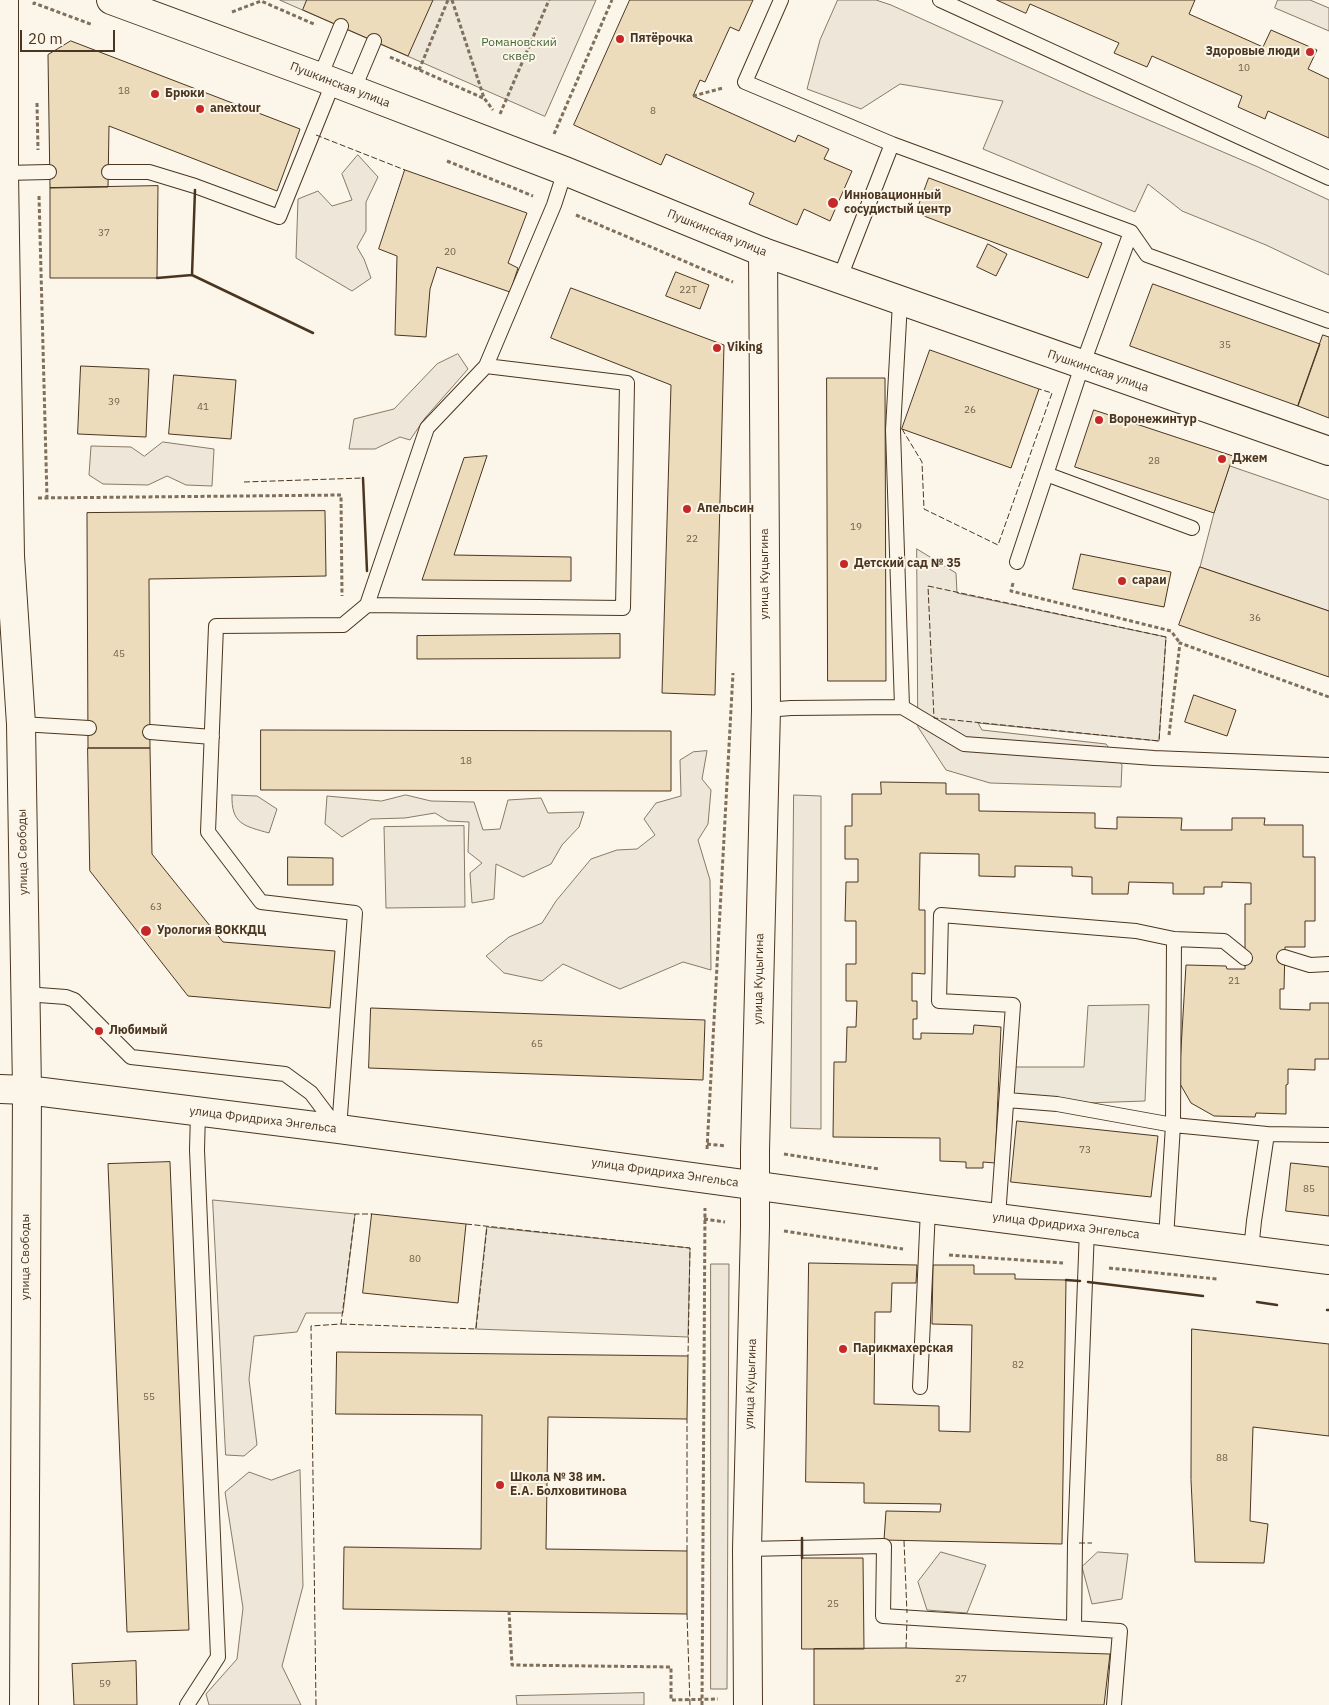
<!DOCTYPE html>
<meta charset="utf-8">
<style>
body{margin:0}
#map{position:relative;width:1329px;height:1705px;overflow:hidden;background:#fbf6e9;font-family:"IBM Plex Sans",sans-serif}
canvas{display:block}
.scale{position:absolute;left:20px;top:30px;width:95px;height:22px;box-sizing:border-box;border:2px solid #4a3520;border-top:0;padding-left:6px;font-size:15px;line-height:18px;white-space:nowrap;color:#4a3520;-webkit-text-stroke:4px #fbf6e9;paint-order:stroke}
</style>
<div id="map">
<canvas width="1329" height="1705"></canvas>
<div class="scale">20 m</div>
</div>
<script>
const ctx = document.querySelector('canvas').getContext('2d');
ctx.lineJoin = 'round';
function fillPath(path, color) { ctx.fillStyle = color; ctx.fill(path, 'evenodd'); }
function strokePath(path, color, width, dash) { ctx.strokeStyle = color; ctx.lineWidth = width; ctx.lineCap = dash ? 'butt' : 'round'; ctx.setLineDash(dash || []); ctx.stroke(path); }
function drawText(font, color, halo, rows, align = 'center') {
  ctx.font = font + ' "IBM Plex Sans",sans-serif'; ctx.lineWidth = 4; ctx.setLineDash([]); ctx.textBaseline = 'middle'; ctx.strokeStyle = halo; ctx.fillStyle = color; for (const [text, x, y, turn = 0] of rows) {
    ctx.save(); ctx.translate(x, y); ctx.rotate((+turn || 0) * Math.PI / 180); ctx.textAlign = isNaN(turn) ? turn : align; if (halo) ctx.strokeText(text, 0, 0); ctx.fillText(text, 0, 0); ctx.restore();
  }
}
const green = new Path2D(`
 M280 0H596L545 116Z
 M838 0H876L891 5 1088 94 1258 167 1329 200V275L1266 245 1182 211 1148 184 1135 212 983 149 1003 101 900 84 861 109 807 89 820 40Z
 M1278 0H1310L1329 8V31L1275 8Z
 M358 155 378 177 366 202V231L357 247 364 259 371 278 352 291 296 258 298 199 318 191 332 206 352 200 342 174Z
 M458 354 468 369 425 418 410 440 400 437 375 449H349L354 419 394 409 437 364Z
 M163 442 214 449 212 486 186 485 167 476 148 485 103 484 89 475 91 446 131 447 144 456Z
 M1230 466 1329 500V611L1200 567 1214 513Z
 M917 549 956 573 957 593 1166 637 1159 741 978 723 982 730 1106 744 1122 765 1121 787 990 783 946 770 918 727Z
 M707 751 702 779 711 790 708 824 698 840 710 880 711 970 683 962 620 989 563 964 542 981 504 973 486 956 509 937 542 923 556 901 591 859 617 850 637 849 655 835 644 819 656 803 681 796 680 760 693 752Z
 M232 795 257 796 277 809 269 833C244 826 231 824 232 795Z
 M406 795 431 801 474 802 483 830 500 829 508 800 541 798 548 813 584 812 579 827 562 845 551 864 523 877 496 864 494 899 472 903 470 873 482 863 468 852 469 822 448 821 435 813 405 818 371 819 342 837 325 824 327 796 381 801Z
 M794 795 821 796V1129L791 1128Z
 M464 826 465 907 386 908 384 827Z
 M213 1200 355 1214 343 1313H306L297 1332 254 1336 249 1379 257 1445 244 1456 226 1455Z
 M487 1227 690 1248 688 1337 476 1329Z
 M711 1264H729L727 1689H711Z
 M300 1470 303 1586 282 1666 301 1705H209L206 1694 237 1659 243 1608 225 1492 249 1472 271 1480Z
 M941 1552 986 1565 967 1613 927 1610 918 1582Z
 M1098 1552 1128 1554 1122 1599 1092 1604 1082 1567Z
 M644 1693V1705H517L516 1696Z`);
fillPath(green, '#ede6d9');
strokePath(green, '#887966', 1);
const parking = new Path2D(`
 M1149 1005 1145 1101 1057 1104 1007 1100 1009 1067H1084L1088 1006Z`);
fillPath(parking, '#ede7d9');
strokePath(parking, '#887966', 1);
const building = new Path2D(`
 M307 0H433L408 56 303 10Z
 M630 0H753L739 31 730 27 705 82 700 80 693 96 795 142 798 135 829 149 824 159 852 171 830 221 804 209 797 225 749 204 754 193 666 154 661 165 574 125Z
 M997 0H1195L1189 14 1263 47 1271 30 1317 50 1308 69 1329 79V138L1268 111 1265 119 1238 107 1242 96 1152 56 1147 67 1114 53 1119 43 1030 4 1026 13Z
 M71 41 300 129 277 191 109 126 108 187 50 188 48 55Z
 M405 170 527 213 508 263 518 268 510 292 437 267 430 289 426 337 395 335 397 256 379 249Z
 M929 178 1102 243 1088 278 916 213Z
 M158 186 157 278H50V188Z
 M988 244 1007 254 996 276 977 267Z
 M676 272 709 285 700 309 666 296Z
 M1153 284 1320 344 1298 406 1130 346Z
 M571 288 724 345 715 695 662 693 671 385 551 338Z
 M1323 335 1329 337V418L1298 406Z
 M930 350 1039 389 1011 468 902 429Z
 M81 366 149 369 146 437 78 434Z
 M174 375 236 380 231 439 169 434Z
 M827 378H885L886 681H828Z
 M1094 410 1233 456 1214 513 1075 467Z
 M487 456 454 555 571 557V581L422 580 464 458Z
 M325 511 326 576 149 579 150 748H88L87 513Z
 M1081 554 1171 572 1164 607 1073 589Z
 M1200 567 1329 611V677L1179 625Z
 M620 634V658L417 659V636Z
 M1194 695 1236 710 1227 736 1185 722Z
 M261 730 671 731V791L261 790Z
 M88 748H150L152 854 223 942 335 951 330 1008 188 996 90 871Z
 M881 782 946 783V794H979V811L1095 813V828L1117 829V817L1182 818 1181 830H1232V818H1265L1264 825H1303V857H1315V921H1305V947H1285L1284 989H1280V1009L1310 1010V1003H1329V1059H1315V1070L1288 1069V1084L1286 1085V1114L1256 1113 1255 1117 1214 1116 1191 1103 1179 1082 1186 965 1226 966 1227 969H1245V904H1251V883L1222 882V887H1204V894H1173V883L1129 882 1128 894H1092V877L1072 876V867L1015 866V877L979 876V854L920 853 919 910H925V974L912 973V1001H917V1019H913V1039H921V1033L973 1034 974 1025 1001 1027 995 1163 983 1162V1168H966V1162L940 1161V1138L833 1137 834 1062H846L847 1027H856L857 1001H846V964H856V921H845L846 882H858V859H845V826H852V794H881Z
 M288 857 333 858V885H288Z
 M371 1008 705 1020 703 1080 369 1068Z
 M1017 1121 1158 1136 1151 1197 1011 1182Z
 M170 1162 189 1630 127 1632 108 1164Z
 M1291 1163 1329 1167V1216L1286 1211Z
 M372 1214 466 1224 458 1303 363 1293Z
 M809 1263 917 1265 916 1283H892L891 1312H875L874 1404 939 1406V1431L970 1432 972 1325 932 1324 933 1265H974V1274H1015V1279L1066 1280 1062 1544 884 1540 886 1511 940 1512 941 1504 864 1503V1483L806 1482Z
 M1192 1329 1329 1344V1436L1253 1427 1250 1521 1268 1524 1264 1563 1195 1562 1191 1480Z
 M337 1352 688 1356 687 1419 548 1417 546 1549 687 1551V1614L343 1609 344 1547 481 1549 482 1415 336 1414Z
 M802 1558H863L864 1649H802Z
 M906 1648 1110 1654 1104 1705H814V1649Z
 M136 1661 137 1705H74L72 1664Z`);
fillPath(building, '#ecdcbc');
strokePath(building, '#4a3520', 1);
const service = new Path2D(`
 M781 0 745 82 892 144 839 280
 M940 0 1329 178
 M320 77 341 26
 M353 91 374 41
 M892 144 1131 232 1147 255 1329 321
 M109 172H149L195 186 279 217 333 83
 M4 173 49 172
 M900 302 893 430 902 707
 M486 366 554 205 565 171
 M1046 474 1192 528
 M1017 562 1082 366 1131 232
 M766 710 791 708 902 707 964 744 1154 758 1329 765
 M21 724 89 728
 M150 732 212 737
 M1174 939 1224 941 1245 958
 M1284 957 1310 965 1329 964
 M25 994 66 997 74 1000 131 1057 285 1074 311 1093 338 1129
 M1007 1100 1057 1104 1173 1125 1267 1134 1329 1135
 M339 1129 355 913 261 902 208 832 216 626 343 625 367 605 427 428 486 366 627 383 623 608 367 605
 M998 1217 1013 1005 939 1001 941 915 1136 931 1174 939 1173 1125 1166 1239
 M1251 1250 1254 1221 1267 1134
 M920 1387 928 1209
 M747 1549 884 1546 883 1616 1120 1631 1114 1705
 M1074 1628 1075 1543 1087 1229
 M187 1705 218 1657 197 1150 198 1112`);
const minor = new Path2D(`
 M748 1705 747 1549 755 1227V1150L766 710 763 252`);
const tertiary = new Path2D(`
 M4 0V173L10 556 21 724 27 1090 24 1705
 M111 0 320 77 565 171 763 252 1329 451
 M0 1089 27 1090 339 1129 928 1209 1329 1260`);
strokePath(service, '#4a3520', 16);
strokePath(minor, '#4a3520', 30);
strokePath(tertiary, '#4a3520', 30);
strokePath(new Path2D(`
 M452 0 484 98 493 110
 M34 5V3L93 25
 M232 12 261 1 316 25
 M390 57 483 98
 M419 70 448 0
 M693 96 723 88
 M37 103 38 150
 M500 114 549 0
 M554 134 612 0
 M447 161 533 196
 M39 196 47 498
 M576 215 733 282
 M38 498 341 495 342 596
 M1013 583 1011 591 1171 631 1180 643
 M1169 735 1180 643 1329 697
 M707 1144 726 1146
 M707 1149 733 673
 M784 1154 879 1169
 M704 1219 725 1222
 M784 1231 903 1249
 M949 1255 1063 1263
 M1109 1268 1217 1279
 M509 1611 512 1665 671 1667V1700L718 1699
 M702 1705 705 1208`), '#7f6f5c', 3, [4, 2.5]);
strokePath(service, '#fbf6e9', 14);
strokePath(minor, '#fbf6e9', 28);
strokePath(tertiary, '#fbf6e9', 28);
strokePath(new Path2D(`
 M316 135 405 170
 M902 429 922 462 924 509 998 545 1052 393 1039 389
 M244 482 363 478
 M928 586 1166 637 1159 741 934 718Z
 M466 1224 690 1248 688 1356
 M341 1324 476 1329 487 1227
 M904 1541 907 1613
 M1079 1543H1092
 M687 1551V1419
 M687 1614 690 1705
 M906 1648 907 1620
 M316 1705 311 1326 341 1324 355 1214H372`), '#4a3520', 1, [6, 2.5]);
strokePath(new Path2D(`
 M192 275 195 190
 M157 278 192 275 313 333
 M363 478 367 571
 M1066 1280 1080 1281
 M1088 1282 1203 1296
 M1257 1302 1277 1305
 M1327 1310H1329
 M802 1558V1538`), '#4a3520', 2.5);
for (const [x, y, r, color] of [
 [620,39,5,"#c62828"],
 [1310,52,5,"#c62828"],
 [155,94,5,"#c62828"],
 [200,109,5,"#c62828"],
 [833,203,6,"#c62828"],
 [717,348,5,"#c62828"],
 [1099,420,5,"#c62828"],
 [1222,459,5,"#c62828"],
 [687,509,5,"#c62828"],
 [844,564,5,"#c62828"],
 [1122,581,5,"#c62828"],
 [146,931,6,"#c62828"],
 [99,1031,5,"#c62828"],
 [843,1349,5,"#c62828"],
 [500,1485,5,"#c62828"]
]) { const dot = new Path2D(); dot.arc(x, y, r, 0, 2 * Math.PI); ctx.fillStyle = color; ctx.fill(dot); strokePath(dot, '#fbf6e9', 2); }
drawText('10px', '#725f47', null, [
 ["10",1244,68],
 ["18",124,91],
 ["8",653,111],
 ["37",104,233],
 ["20",450,252],
 ["22Т",688,290],
 ["35",1225,345],
 ["39",114,402],
 ["41",203,407],
 ["26",970,410],
 ["28",1154,461],
 ["19",856,527],
 ["22",692,539],
 ["36",1255,618],
 ["45",119,654],
 ["18",466,761],
 ["63",156,907],
 ["21",1234,981],
 ["65",537,1044],
 ["73",1085,1150],
 ["85",1309,1189],
 ["80",415,1259],
 ["82",1018,1365],
 ["55",149,1397],
 ["88",1222,1458],
 ["25",833,1604],
 ["27",961,1679],
 ["59",105,1684]
]);
drawText('bold 12px', '#4a3520', '#fbf6e9', [
 ["Пятёрочка",630,39],
 ["Здоровые люди",1300,52,"right"],
 ["Брюки",165,94],
 ["anextour",210,109],
 ["Инновационный",844,196],
 ["сосудистый центр",844,210],
 ["Viking",727,348],
 ["Воронежинтур",1109,420],
 ["Джем",1232,459],
 ["Апельсин",697,509],
 ["Детский сад № 35",854,564],
 ["сараи",1132,581],
 ["Урология ВОККДЦ",157,931],
 ["Любимый",109,1031],
 ["Парикмахерская",853,1349],
 ["Школа № 38 им.",510,1478],
 ["Е.А. Болховитинова",510,1492]
], 'left');
drawText('12px', '#436837', '#fbf6e9', [
 ["Романовский",519,43],
 ["сквер",519,57]
]);
drawText('12px', '#4a3520', '#fbf6e9', [
 ["Пушкинская улица",340,85,21],
 ["Пушкинская улица",717,233,22],
 ["Пушкинская улица",1098,371,19],
 ["улица Куцыгина",765,574,-90],
 ["улица Свободы",23,852,-91],
 ["улица Куцыгина",759,979,-89],
 ["улица Фридриха Энгельса",263,1120,7],
 ["улица Фридриха Энгельса",665,1173,8],
 ["улица Фридриха Энгельса",1066,1226,7],
 ["улица Свободы",26,1257,-90],
 ["улица Куцыгина",751,1384,-88]
]);
</script>
